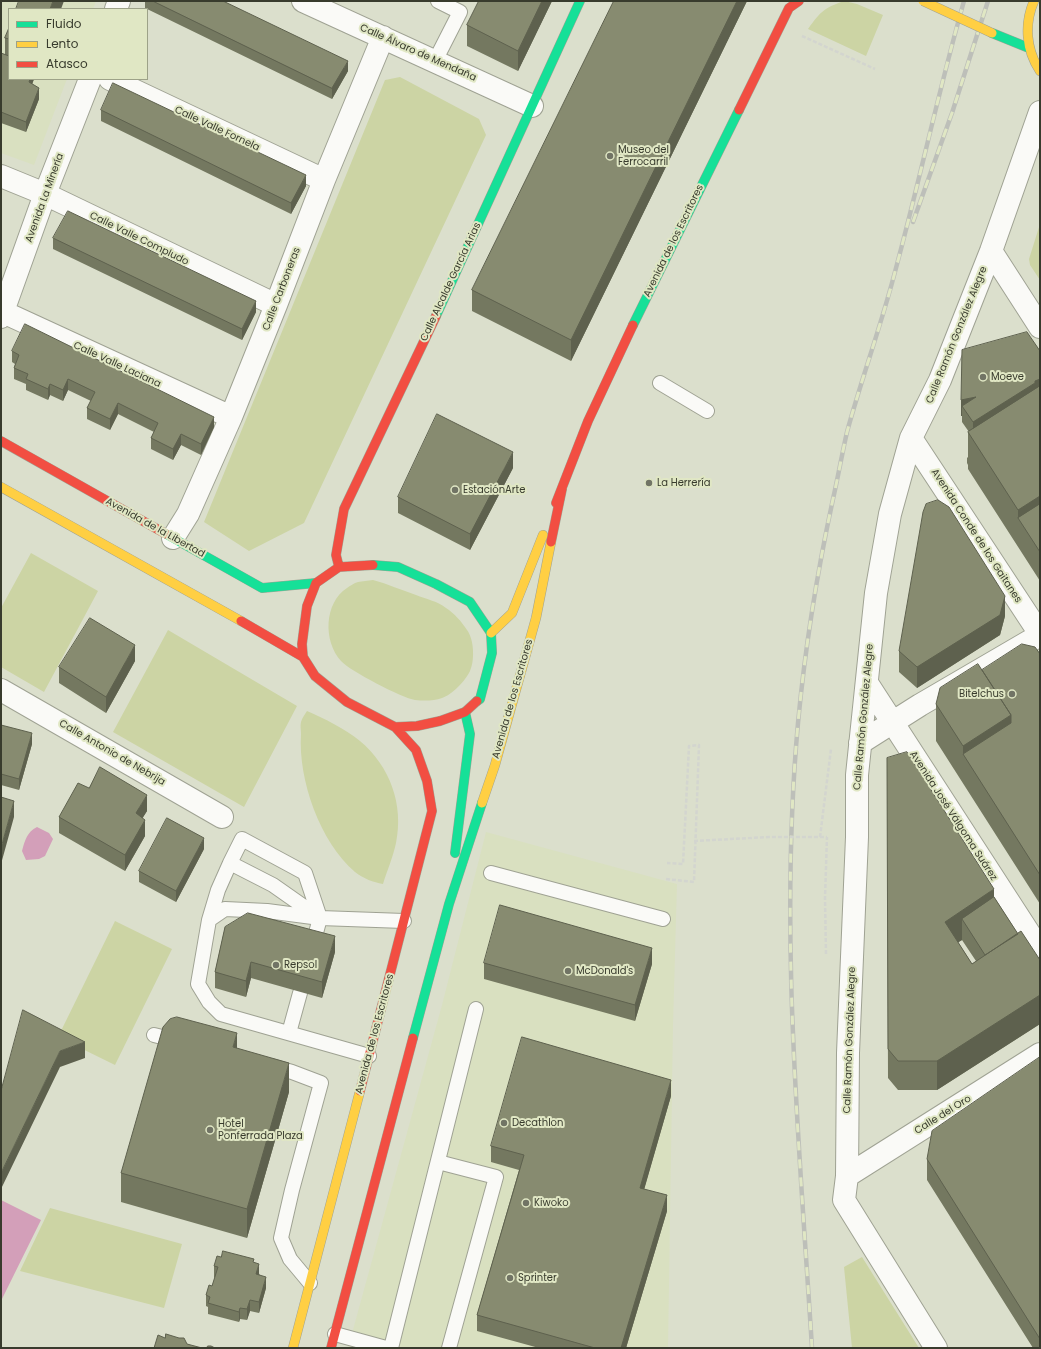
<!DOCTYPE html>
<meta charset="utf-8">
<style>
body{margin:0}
#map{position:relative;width:1041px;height:1349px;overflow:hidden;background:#dbdfcc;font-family:Poppins,sans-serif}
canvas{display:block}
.frame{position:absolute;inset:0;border:2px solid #383b2d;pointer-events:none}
.legend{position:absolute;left:8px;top:8px;width:140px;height:72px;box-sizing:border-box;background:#e0e7c4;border:1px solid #9da288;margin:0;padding:5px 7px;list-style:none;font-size:12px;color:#383b2d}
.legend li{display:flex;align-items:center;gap:8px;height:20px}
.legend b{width:20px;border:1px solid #9da288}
</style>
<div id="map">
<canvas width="1041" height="1349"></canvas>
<div class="frame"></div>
<ul class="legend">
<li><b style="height:5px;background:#16e098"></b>Fluido</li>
<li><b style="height:5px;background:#ffcf43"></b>Lento</li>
<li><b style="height:5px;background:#f24e42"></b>Atasco</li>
</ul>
</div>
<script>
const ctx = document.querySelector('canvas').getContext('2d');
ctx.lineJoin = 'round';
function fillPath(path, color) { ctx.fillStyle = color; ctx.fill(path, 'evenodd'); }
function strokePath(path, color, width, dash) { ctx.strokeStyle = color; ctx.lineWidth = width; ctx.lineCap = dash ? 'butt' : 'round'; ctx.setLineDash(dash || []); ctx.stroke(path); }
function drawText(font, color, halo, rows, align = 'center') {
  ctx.font = font + ' Poppins,sans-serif'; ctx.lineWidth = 4; ctx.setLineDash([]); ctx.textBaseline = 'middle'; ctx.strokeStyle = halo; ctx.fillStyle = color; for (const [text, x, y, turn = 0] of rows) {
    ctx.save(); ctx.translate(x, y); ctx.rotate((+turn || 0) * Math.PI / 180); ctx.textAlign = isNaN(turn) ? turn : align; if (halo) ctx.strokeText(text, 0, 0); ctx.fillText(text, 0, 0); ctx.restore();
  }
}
fillPath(new Path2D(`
 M1 1H96L93 9H9V79H67L34 165 1 153Z
 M486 832 677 884 673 1026 668 1348H348L442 1005Z`), '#d9e0c0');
fillPath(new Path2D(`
 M844 1 857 4 883 15 866 56 808 29C821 11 824 8 844 1Z
 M400 77 479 119 486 135 304 523 249 551 204 522 385 80Z
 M1040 224V280L1030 265 1029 259Z
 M31 553 98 591 44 692 1 667V608Z
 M373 580C388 584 401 590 416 595 426 599 437 601 446 608 454 613 462 622 467 630 474 639 475 660 470 671 466 680 452 695 442 698 434 701 424 701 415 700 402 698 350 671 341 661 323 641 324 603 347 588 350 586 354 583 358 582 362 581 368 581 373 580Z
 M168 630 297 706 244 807 113 732Z
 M307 711C325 719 344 728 360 741 390 766 404 805 396 843 393 857 387 871 383 884 373 882 364 879 355 872 320 842 298 780 301 734 301 730 300 726 301 722 302 718 305 714 307 711Z
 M115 921 172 949 115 1065 58 1037Z
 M50 1208 182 1244 164 1308 20 1271Z
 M862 1257 919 1348H852L844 1267Z`), '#ccd4a4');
fillPath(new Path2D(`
 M37 827 49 833 53 839 45 856 39 859 26 860 22 851C25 840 27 832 37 827Z
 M1 1200 41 1220 1 1301Z`), '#d39fb9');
const lane = new Path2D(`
 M435 61 460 12 438 1
 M660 383 707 411
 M230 863 242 839 305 873 320 918 313 944
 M491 873 663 919
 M320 918 404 921
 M209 920 218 890 230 863 273 885 320 918 267 911 225 909 209 920 198 984 209 1002 221 1014 369 1056
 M289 1033 300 993
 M154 1035 178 1041
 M271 1066 292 1072 321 1083 292 1190 281 1238 290 1259 310 1283
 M438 1162 496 1177 449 1348
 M335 1334 386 1348
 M391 1348 476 1009`);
const street = new Path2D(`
 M303 1 532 106
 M116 9 119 1
 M110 79 324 180
 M1 176 45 194 276 305
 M991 251 1040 327
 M3 312 231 417
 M1 317 45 194 90 79
 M911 438 1040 634
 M173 538 188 514 231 417 276 305 324 180 383 37
 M867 683 1040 950
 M1 690 222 817
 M860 743 920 705 1040 635
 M847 1176 1040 1054
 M936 1348 844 1200 847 1176 848 1053 857 837V775L876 593 890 514 911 438 940 380 991 251 1040 112`);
const fast = new Path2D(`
 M992 33 1029 48
 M436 316 580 1
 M633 325 739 110
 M166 534 262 588 316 583
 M373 565 398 567 436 584 470 602 491 633 492 653 480 699 477 701
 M455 853 470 734 465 712
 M413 1038 449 904 482 803`);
const slow = new Path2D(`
 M1034 1C1024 24 1026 50 1040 71
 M1 487 241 621
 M491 633 512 613 543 535
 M482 803 495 765 536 618 551 542
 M293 1348 360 1091`);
const jam = new Path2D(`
 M739 110 789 8 799 1
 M1 441 166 534
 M556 503 588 421 633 325
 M551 542 562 489
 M373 565 339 567 316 583 307 606 302 644 303 657 315 676 347 702 395 727 417 726 440 721 465 712 477 701
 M339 567 336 555 344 509 436 316
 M241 621 303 657
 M360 1091 432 811 427 781 416 750 395 727
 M331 1348 413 1038`);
strokePath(lane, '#9fa293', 16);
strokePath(street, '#9fa293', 24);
strokePath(fast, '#9fa293', 10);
strokePath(slow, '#9fa293', 10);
strokePath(jam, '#9fa293', 10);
strokePath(new Path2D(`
 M802 36 875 69
 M820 837 831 749
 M666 879 694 882 699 745 689 746 683 864 667 863
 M826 954 825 898 827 837`), '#d3d5cf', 2.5, [4, 2]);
strokePath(lane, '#fafaf7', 14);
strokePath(street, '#fafaf7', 22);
strokePath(fast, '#16e098', 9);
strokePath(slow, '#ffcf43', 9);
strokePath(jam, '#f24e42', 9);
const rail = new Path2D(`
 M913 222 952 113 988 1
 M812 1348C799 1140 779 932 798 723 805 648 817 573 833 499 838 477 842 454 847 432 862 377 882 323 896 268 920 179 939 89 964 1`);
strokePath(rail, '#bdbfb9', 4.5);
strokePath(rail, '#e0e7c4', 3, [9]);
const slowBridge = new Path2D(`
 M923 1 992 33`);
strokePath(slowBridge, '#9fa293', 10, []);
strokePath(new Path2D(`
 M694 841 769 837H827`), '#d3d5cf', 2.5, [4, 2]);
strokePath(slowBridge, '#ffcf43', 9);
fillPath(new Path2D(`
 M145 1H223L348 71 332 99 145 8Z
 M479 1H552L518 71 467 46V25Z
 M614 1H747L571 361 472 311V290Z
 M9 28V79H34L32 84 39 99 26 132 1 123V53L5 55V38Z
 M101 110 306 186 291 214 101 121Z
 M53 238 256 312 242 340 53 249Z
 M12 351 214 427 201 455 181 445 173 460 151 449V438L154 432 118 414 110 430 87 419V408L91 401 68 390 63 401 50 395 48 400 26 390V384L14 379V368L15 364 12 362Z
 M1040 351V581L968 469V465L967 463V458L968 457V432H969L962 422V416H961V400Z
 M513 468 470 550 398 513V497Z
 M1005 616 1000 635 917 688 899 672V651Z
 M1040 654V904L936 741V704L982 670Z
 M135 661 106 713 59 683V667Z
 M1 725 32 744 19 790 1 785Z
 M887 758 994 897 1018 934 1040 960V1024L937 1090H898L888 1078ZM962 940 976 961 972 964 958 942Z
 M89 788 147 811 142 818 145 836 125 871 59 833V817Z
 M204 849 176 902 139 882V871Z
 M225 927 335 952 322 998 251 978 246 997 215 988V972Z
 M484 963 652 964 635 1021 484 979Z
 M237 1049 289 1092 247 1238 121 1202V1173Z
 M1040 1057V1348H1033L927 1180V1159Z
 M671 1096 644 1189 667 1211 626 1348H539L477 1331V1315L519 1170 491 1162V1146Z
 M254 1263 266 1288 259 1313 250 1311 247 1320 240 1319 239 1322 208 1314V1307L206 1306V1295L212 1286 215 1278 214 1277V1266Z`), '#747860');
fillPath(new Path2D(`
 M53 1H64L61 9H50Z
 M542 1H552L518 71V51Z
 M737 1H747L571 361V340Z
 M348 61V71L332 99V88Z
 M30 79H34L29 93V82Z
 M39 88V99L26 132V122Z
 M306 175V186L291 214V203Z
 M256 301V312L242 340V329Z
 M68 379V390L63 401V390Z
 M1040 379V395L1035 396V381Z
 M1035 383V399L973 438V422Z
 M50 384V395L48 400V389Z
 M976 397 962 406V416H961V400Z
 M118 403V414L110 430V419Z
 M214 417V427L201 455V444Z
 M181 434V445L173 460V449Z
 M513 452V468L470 550V534Z
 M1040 496V533L1018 518V546V510Z
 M1005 596V616L1000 635 917 688V667Z
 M135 645V661L106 713V697Z
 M1011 715V752L963 754V746Z
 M32 733V744L19 790V779Z
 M147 795V811L136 829V813Z
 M14 801V817L1 864V848Z
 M145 820V836L125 871V855Z
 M204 838V849L176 902V891Z
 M994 889V918L962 919V940L945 951V922Z
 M335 936V952L322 998V982Z
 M652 948V964L635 1021V1005Z
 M251 962V978L246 997V981Z
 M1040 995V1024L937 1090V1061Z
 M237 1033V1062L233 1047Z
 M85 1042V1058L60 1067 1 1189V1173L60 1051Z
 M289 1063V1092L247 1238V1209Z
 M671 1080V1096L640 1204V1188Z
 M667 1195V1211L626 1348H621Z
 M259 1264V1275L256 1274Z
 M266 1277V1288L259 1313V1302Z
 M250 1300V1311L247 1320V1309Z
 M240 1308V1319L239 1322V1312Z`), '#5e614e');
const building = new Path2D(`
 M19 1H53L50 9H16Z
 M153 1H223L348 61 332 88Z
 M479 1H542L518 51 467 25Z
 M614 1H737L571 340 472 290Z
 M9 28V39L5 38Z
 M1 53 9 56V79H30L29 82 39 88 26 122 1 112Z
 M113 83 306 175 291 203 101 110Z
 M68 211 256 301 242 329 53 238Z
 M25 324 214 417 201 444 181 434 173 449 151 438 158 423 118 403 110 419 87 408 95 392 68 379 63 390 50 384 48 389 26 379 28 374 14 368 19 355 12 351Z
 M1027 332 1040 351V379L1035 381V383L973 422 962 406 976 397 961 400 962 350Z
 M1040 386V496L1018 510 968 432Z
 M437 414 513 452 470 534 398 497Z
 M938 500 949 507 1005 596 1000 615 917 667 899 651 923 512 926 504Z
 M1040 504V552L1018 518Z
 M90 618 135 645 106 697 59 667Z
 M1022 644 1035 647 1040 654V875L963 754 1011 723V715L982 670Z
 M978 664 1011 715 963 746 936 704 940 688Z
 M1 725 32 733 19 779 1 774Z
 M907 752 994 889 945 922 972 964 1021 931 1040 960V995L937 1061H898L888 1049 887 758Z
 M100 767 147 795 136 813 145 820 125 855 59 817 78 783 89 788Z
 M1 797 14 801 1 848Z
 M167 818 204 838 176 891 139 871Z
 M994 897 1018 934 985 955 962 919Z
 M500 905 652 948 635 1005 484 963Z
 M248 913 335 936 322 982 251 962 246 981 215 972 225 927Z
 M23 1010 85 1042 60 1051 1 1173V1091Z
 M177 1017 237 1033 233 1047 289 1063 247 1209 121 1173 163 1027 170 1019Z
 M522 1037 671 1080 640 1188 667 1195 621 1348H595L477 1315 524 1155 491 1146Z
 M1040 1057V1339L927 1159 932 1131Z
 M223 1251 254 1259 253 1262 259 1264 256 1274 266 1277 259 1302 250 1300 247 1309 240 1308 239 1312 208 1303 210 1297 206 1295 209 1285 212 1286 218 1267 214 1266 217 1256 221 1257Z
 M166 1334 179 1338H184L187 1344 202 1348H154L158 1335 165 1338Z
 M208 1346H211L215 1348H207Z`);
fillPath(building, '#878b70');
strokePath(building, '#5e614e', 1);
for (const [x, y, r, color] of [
 [610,156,4,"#717465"],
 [983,377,4,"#717465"],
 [649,483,4,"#717465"],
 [455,490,4,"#717465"],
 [1012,694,4,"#717465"],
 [276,965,4,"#717465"],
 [568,971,4,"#717465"],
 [504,1123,4,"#717465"],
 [210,1130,4,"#717465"],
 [526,1203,4,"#717465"],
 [510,1278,4,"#717465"]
]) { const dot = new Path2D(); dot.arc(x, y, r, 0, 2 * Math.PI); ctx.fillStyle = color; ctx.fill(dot); strokePath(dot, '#e0e7c4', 1.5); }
drawText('10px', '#383b2d', '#e0e7c4', [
 ["Calle Álvaro de Mendaña",418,53,24],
 ["Calle Valle Fornela",217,129,25],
 ["Avenida La Minería",45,198,-70],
 ["Calle Valle Compludo",139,239,26],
 ["Avenida de los Escritores",674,241,-64],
 ["Calle Alcalde García Arias",451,282,-65],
 ["Calle Carboneras",282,289,-69],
 ["Calle Ramón González Alegre",957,335,-68],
 ["Calle Valle Laciana",117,365,25],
 ["Avenida de la Libertad",155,528,29],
 ["Avenida Conde de los Gaitanes",976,536,57],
 ["Avenida de los Escritores",513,699,-74],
 ["Calle Ramón González Alegre",864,717,-85],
 ["Calle Antonio de Nebrija",112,753,30],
 ["Avenida José Válgoma Suárez",953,816,57],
 ["Avenida de los Escritores",375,1034,-75],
 ["Calle Ramón González Alegre",850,1040,-88],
 ["Calle del Oro",943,1115,-32]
]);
drawText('10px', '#383b2d', '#e0e7c4', [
 ["Museo del",618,150],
 ["Ferrocarril",618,162],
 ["Moeve",991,377],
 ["La Herrería",657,483],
 ["EstaciónArte",463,490],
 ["Bitelchus",1004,694,"right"],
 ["Repsol",284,965],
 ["McDonald's",576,971],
 ["Decathlon",512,1123],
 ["Hotel",218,1124],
 ["Ponferrada Plaza",218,1136],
 ["Kiwoko",534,1203],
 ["Sprinter",518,1278]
], 'left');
</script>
